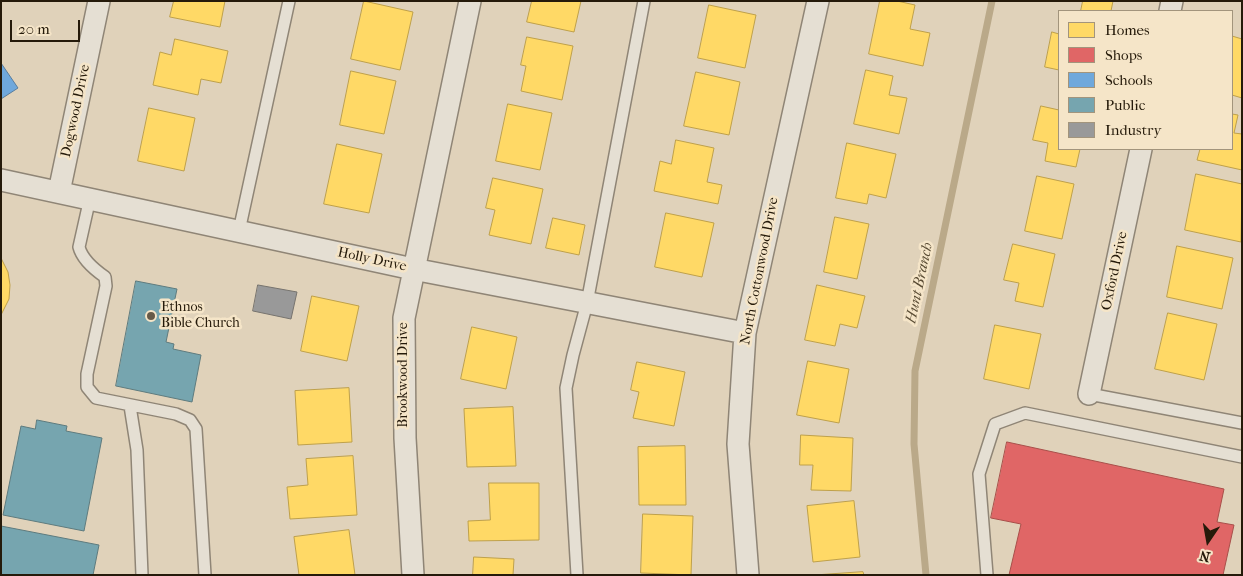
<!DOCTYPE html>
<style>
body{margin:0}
#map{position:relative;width:1243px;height:576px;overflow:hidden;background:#e0d2ba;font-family:"IM FELL French Canon",serif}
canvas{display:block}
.frame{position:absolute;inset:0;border:2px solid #251a0a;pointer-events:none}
.legend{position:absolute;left:1058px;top:10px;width:175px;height:140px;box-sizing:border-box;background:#f5e5c8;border:1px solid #a2947c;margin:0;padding:6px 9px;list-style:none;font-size:15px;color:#251a0a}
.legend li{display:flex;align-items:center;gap:10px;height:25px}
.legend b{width:25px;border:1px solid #a2947c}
.north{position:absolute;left:1183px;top:516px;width:50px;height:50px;-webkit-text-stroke:4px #f5e5c8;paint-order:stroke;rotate:192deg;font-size:14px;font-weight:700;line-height:20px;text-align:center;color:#251a0a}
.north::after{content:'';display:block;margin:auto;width:18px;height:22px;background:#251a0a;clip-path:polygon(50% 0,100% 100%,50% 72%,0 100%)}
.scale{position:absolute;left:10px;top:20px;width:70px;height:22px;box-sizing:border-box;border:2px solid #251a0a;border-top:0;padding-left:6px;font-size:15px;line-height:18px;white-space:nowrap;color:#251a0a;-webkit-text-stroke:4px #f5e5c8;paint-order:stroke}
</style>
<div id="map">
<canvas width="1243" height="576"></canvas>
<div class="frame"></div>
<ul class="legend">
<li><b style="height:14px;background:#ffd966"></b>Homes</li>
<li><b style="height:14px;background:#e06666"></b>Shops</li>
<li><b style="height:14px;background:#6fa8dc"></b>Schools</li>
<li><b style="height:14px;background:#76a5af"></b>Public</li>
<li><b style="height:14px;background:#999"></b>Industry</li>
</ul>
<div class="north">N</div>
<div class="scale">20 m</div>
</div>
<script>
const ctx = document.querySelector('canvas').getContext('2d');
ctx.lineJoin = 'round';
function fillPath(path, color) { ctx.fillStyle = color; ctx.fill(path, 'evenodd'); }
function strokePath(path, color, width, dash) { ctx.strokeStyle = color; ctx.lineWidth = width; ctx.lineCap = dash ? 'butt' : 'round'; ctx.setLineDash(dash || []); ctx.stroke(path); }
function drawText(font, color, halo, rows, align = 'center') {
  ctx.font = font + ' "IM FELL French Canon",serif'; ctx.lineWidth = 5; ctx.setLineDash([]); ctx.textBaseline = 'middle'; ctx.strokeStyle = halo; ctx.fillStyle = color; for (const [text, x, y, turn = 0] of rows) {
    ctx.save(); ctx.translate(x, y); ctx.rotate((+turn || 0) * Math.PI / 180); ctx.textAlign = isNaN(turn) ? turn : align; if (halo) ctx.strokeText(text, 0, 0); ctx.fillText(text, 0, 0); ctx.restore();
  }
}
const homes = new Path2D(`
 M174 1H225L220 27 170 17Z
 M364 1 413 12 400 70 351 59Z
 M532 1H581L574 32 527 22Z
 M880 1H897L915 5 910 29 930 33 923 66 869 54Z
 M1083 1H1113L1111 11H1081Z
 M709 5 756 15 745 68 698 58Z
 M1052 32 1059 34V70L1045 67Z
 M1232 36 1242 39V98L1232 95Z
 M527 37 573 46 562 100 521 91 526 66 521 65Z
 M175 39 228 51 221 83 201 79 198 95 153 85 160 52 171 55Z
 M866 70 893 76 889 95 907 98 899 134 854 124Z
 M351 71 396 81 384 134 340 125Z
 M696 72 740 82 729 135 684 126Z
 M508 104 552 113 540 170 496 161Z
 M1041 106 1059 110V149H1080L1076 167 1045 161 1048 143 1033 140Z
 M149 108 195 118 184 171 138 161Z
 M1232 114 1238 115 1234 133 1242 134V170L1197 160 1200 149H1232Z
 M676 140 714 148 707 182 722 185 718 204 654 191 660 161 671 164Z
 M847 143 896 154 886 198 869 194 867 204 836 198Z
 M337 144 382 154 369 213 324 204Z
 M1196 174 1242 184 1241 242 1185 230Z
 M1037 176 1074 184 1062 239 1025 231Z
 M493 178 543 189 531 244 489 235 495 210 486 208Z
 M666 213 714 223 702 277 655 267Z
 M835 217 869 224 857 279 824 272Z
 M553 218 585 225 579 255 546 248Z
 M1013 244 1055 254 1043 307 1015 301 1019 283 1004 280Z
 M1177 246 1233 258 1222 309 1167 297Z
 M1 258 8 272 10 285 9 299 1 315Z
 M817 285 865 296 857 328 840 324 835 346 805 340Z
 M312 296 359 306 347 361 301 351Z
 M1168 313 1217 324 1204 380 1155 369Z
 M995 325 1041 334 1029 389 984 379Z
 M472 327 517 337 506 389 461 379Z
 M808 361 849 369 839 423 797 415Z
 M637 362 685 372 674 426 633 418 639 392 631 390Z
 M349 388 352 442 298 445 295 391Z
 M513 407 516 466 467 467 464 409Z
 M801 435 853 438 851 491 811 490 813 465H800Z
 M685 446 686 505H639L638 447Z
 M353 456 357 515 290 519 287 487 308 485 306 459Z
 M489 483H539V540L469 541 468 521 490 520Z
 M854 501 860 557 813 562 807 506Z
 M643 514 693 516 691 575 641 573Z
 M349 530 355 575H299L294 537Z
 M474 557 514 559 513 575H473Z
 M863 572 864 575H815Z`);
fillPath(homes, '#ffd966');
strokePath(homes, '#bea04a', 1);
const shops = new Path2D(`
 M1007 442 1224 489 1217 522 1234 525 1223 575H1009L1021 524 991 518Z`);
fillPath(shops, '#e06666');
strokePath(shops, '#a84f4a', 1);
const schools = new Path2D(`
 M1 63 18 88 1 99Z`);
fillPath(schools, '#6fa8dc');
strokePath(schools, '#597d9d', 1);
const public = new Path2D(`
 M136 281 177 289 166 342 174 344 173 349 201 355 192 402 116 386Z
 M37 420 67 426 66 431 102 438 84 531 3 515 21 426 35 429Z
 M1 526 99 545 93 575H1Z`);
fillPath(public, '#76a5af');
strokePath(public, '#5e7b7e', 1);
const industry = new Path2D(`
 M258 285 297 292 291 319 253 311Z`);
fillPath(industry, '#999');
strokePath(industry, '#76736e', 1);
strokePath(new Path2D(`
 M926 575 914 444 915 371 992 1`), '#baa989', 7);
const service = new Path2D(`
 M90 198 79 247C82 259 95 270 105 277L106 286 87 374V387L96 398 176 414 190 420 196 429 205 575
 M239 231 289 1
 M1089 394 1242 423
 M130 406 137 450 142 575
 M577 575 566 388 573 355 587 303 644 1
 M987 575 979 474 995 424 1025 413 1242 457`);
const minor = new Path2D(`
 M1170 11 1172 1
 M1 180 413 269 745 333
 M59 192 99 1
 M1089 394 1141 149
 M413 575 405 438 404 318 470 1
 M748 575 738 444 745 333 818 1`);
strokePath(service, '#8f8576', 14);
strokePath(minor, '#8f8576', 24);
strokePath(service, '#e5dfd3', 11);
strokePath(minor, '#e5dfd3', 21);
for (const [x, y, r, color] of [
 [151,316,5,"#665a48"]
]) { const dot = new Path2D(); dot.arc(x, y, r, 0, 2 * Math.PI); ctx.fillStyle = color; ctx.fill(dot); strokePath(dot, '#f5e5c8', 2); }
drawText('14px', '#251a0a', '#f5e5c8', [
 ["Dogwood Drive",76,111,-78],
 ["Holly Drive",372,260,12],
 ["North Cottonwood Drive",760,271,-79],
 ["Oxford Drive",1115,271,-78],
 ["Brookwood Drive",404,375,-90]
]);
drawText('14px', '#251a0a', '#f5e5c8', [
 ["Ethnos",161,308],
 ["Bible Church",161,324]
], 'left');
drawText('italic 15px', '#5a4c34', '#f5e5c8', [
 ["Hunt Branch",920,283,-78]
]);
</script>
